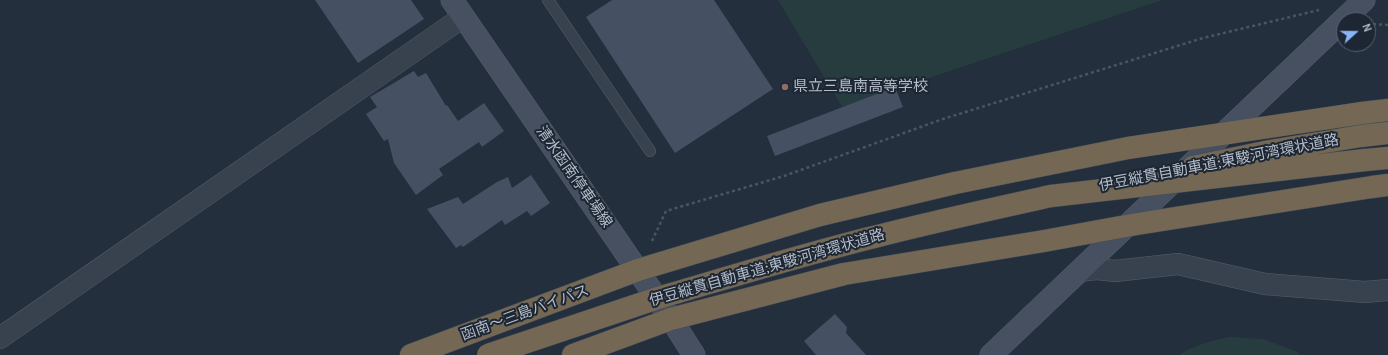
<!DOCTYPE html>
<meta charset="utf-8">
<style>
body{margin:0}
#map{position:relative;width:1388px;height:355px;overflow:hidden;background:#242f3e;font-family:Karla,sans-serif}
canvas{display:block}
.north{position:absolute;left:1336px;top:12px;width:40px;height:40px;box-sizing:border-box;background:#1d2633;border:1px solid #59626f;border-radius:50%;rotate:69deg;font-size:11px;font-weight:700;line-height:16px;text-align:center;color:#b4bcc9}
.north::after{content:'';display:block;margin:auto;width:14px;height:18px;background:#8ab4f8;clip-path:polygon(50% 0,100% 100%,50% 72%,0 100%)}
</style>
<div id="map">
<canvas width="1388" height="355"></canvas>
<div class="north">N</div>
</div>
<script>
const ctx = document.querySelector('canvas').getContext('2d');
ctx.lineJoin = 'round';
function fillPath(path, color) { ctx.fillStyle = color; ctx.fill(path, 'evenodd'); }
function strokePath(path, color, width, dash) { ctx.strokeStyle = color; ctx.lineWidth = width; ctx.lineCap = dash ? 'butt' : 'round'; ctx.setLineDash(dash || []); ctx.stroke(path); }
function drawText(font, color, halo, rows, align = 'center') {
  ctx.font = font + ' Karla,"Noto Sans JP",sans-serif'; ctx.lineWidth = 4; ctx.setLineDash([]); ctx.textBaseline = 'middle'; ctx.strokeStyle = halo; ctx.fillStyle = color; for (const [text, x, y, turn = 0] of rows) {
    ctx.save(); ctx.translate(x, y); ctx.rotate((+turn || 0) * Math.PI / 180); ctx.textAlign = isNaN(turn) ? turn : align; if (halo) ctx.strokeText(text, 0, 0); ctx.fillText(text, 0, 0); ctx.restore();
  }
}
fillPath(new Path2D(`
 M778 0H1162L842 107Z
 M1229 337 1263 339 1298 352 1299 355H1179C1194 345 1211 341 1229 337Z`), '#263c3f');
fillPath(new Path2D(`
 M315 0H411L424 19 358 63Z
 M612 0H714L773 89 675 153 586 17Z
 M414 71 418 77 426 73 446 106 447 105 458 121 484 103 504 131 482 147 479 142 439 169 443 175 416 195 394 163 388 139 384 141 366 114 377 107 370 97Z
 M895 87 903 107 775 156 767 136Z
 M531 175 550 203 531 216 527 211 505 225 502 220 463 247 461 245 456 248 427 209 458 197 463 204 497 182 508 177 512 188Z
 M835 314 847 327 846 333 866 355H816L804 341Z`), '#455162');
const lane = new Path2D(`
 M548 0 650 151`);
const street = new Path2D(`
 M1079 271 1097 269 1115 271 1178 264 1265 284 1365 292 1388 290
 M0 338 463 17`);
const secondary = new Path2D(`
 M452 0 671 319 694 355
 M991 355 1364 0`);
const highway = new Path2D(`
 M1362 113 1388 110
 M1361 136 1388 133
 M1365 160 1388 158
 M1372 187 1388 185
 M658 298C730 277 801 255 874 237 932 222 992 209 1051 196
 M411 355 638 270
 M573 355 671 319`);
strokePath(lane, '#565f6c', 12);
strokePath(street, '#565f6c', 22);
strokePath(secondary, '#565f6c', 23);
strokePath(highway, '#434c59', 23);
strokePath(new Path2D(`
 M1373 24 1388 25
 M652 241 666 211 784 176 943 119 1203 38 1319 10`), '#44595c', 2.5, [3, 3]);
strokePath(lane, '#38414e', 11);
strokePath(street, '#38414e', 21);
strokePath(secondary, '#465061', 22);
strokePath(highway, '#746855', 22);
const highwayBridge = new Path2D(`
 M1193 167 1270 151 1361 136
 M1051 196 1365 160
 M638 270 820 215 955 183 1128 148 1362 113
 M671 319 844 274 1044 241 1137 224 1372 187
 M488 355 658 298`);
strokePath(highwayBridge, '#434c59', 23, []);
strokePath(highwayBridge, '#746855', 22);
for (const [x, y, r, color] of [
 [785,87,4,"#8d6e63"]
]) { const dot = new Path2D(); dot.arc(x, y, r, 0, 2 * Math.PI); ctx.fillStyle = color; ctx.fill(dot); strokePath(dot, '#1d2633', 1.5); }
drawText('15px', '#b4bcc9', '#1d2633', [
 ["県立三島南高等学校",793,87]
], 'left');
drawText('15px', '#b4bcc9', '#1d2633', [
 ["伊豆縦貫自動車道;東駿河湾環状道路",1219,163,-11],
 ["清水函南停車場線",574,177,55],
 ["伊豆縦貫自動車道;東駿河湾環状道路",767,268,-16],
 ["函南～三島バイパス",525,313,-20]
]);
</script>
